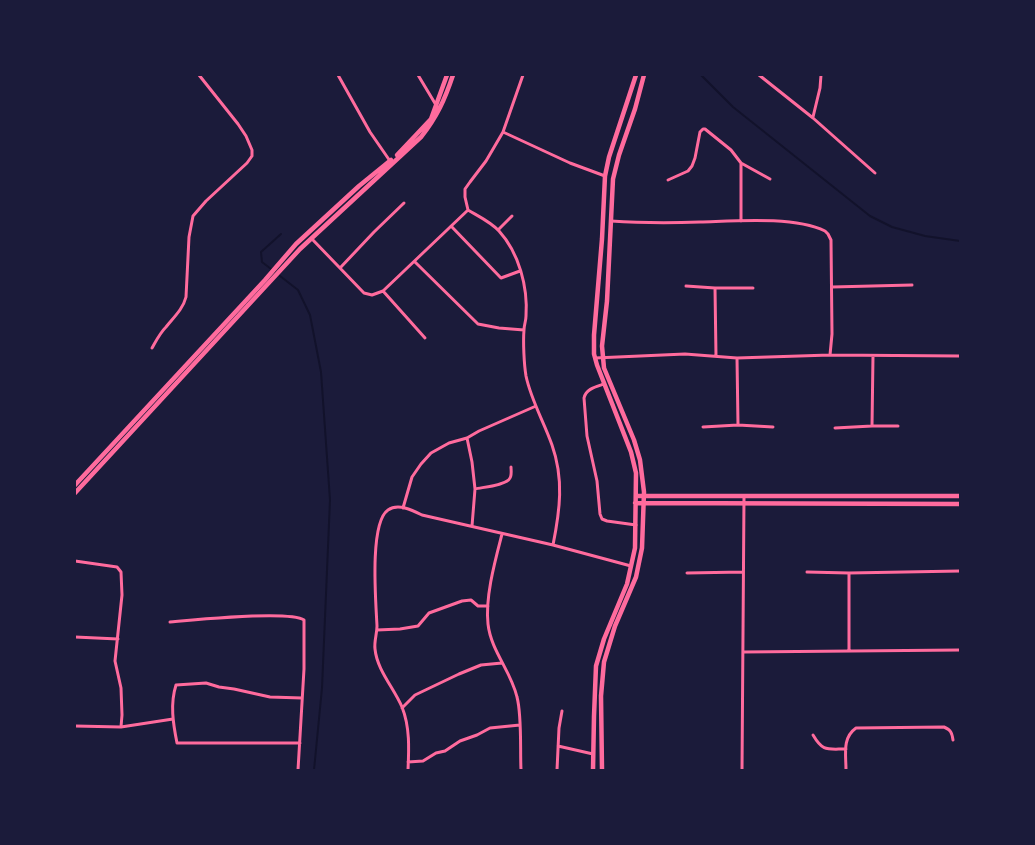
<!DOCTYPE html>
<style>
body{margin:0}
#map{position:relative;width:1035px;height:845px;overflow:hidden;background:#1b1b3a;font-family:Raleway,sans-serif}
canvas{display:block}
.frame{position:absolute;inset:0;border:76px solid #1b1b3a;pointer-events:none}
</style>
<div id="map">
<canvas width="1035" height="845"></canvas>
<div class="frame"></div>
</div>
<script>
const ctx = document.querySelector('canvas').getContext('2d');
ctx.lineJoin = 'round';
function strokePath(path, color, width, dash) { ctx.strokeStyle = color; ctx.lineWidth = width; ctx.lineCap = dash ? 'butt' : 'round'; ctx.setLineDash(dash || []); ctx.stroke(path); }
strokePath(new Path2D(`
 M701 75 733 107 870 216 892 227 925 236 960 241
 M281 234 261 252 262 262 298 290 310 315 321 372 330 500 322 688 314 770`), '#12122b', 2);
strokePath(new Path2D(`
 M338 75 370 132 390 161
 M418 75 436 105
 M759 75 813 118 875 173
 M813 117 820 88 821 75
 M503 132 570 163 605 176
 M741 163 770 179
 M668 180 688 171 692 166 695 158 700 132 703 129H705L731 150 741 163V221
 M468 210C478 216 491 222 499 231 519 253 528 287 526 316 526 321 524 325 524 330 523 342 524 364 526 376 531 400 544 422 552 445 564 479 560 510 553 545
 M611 221C641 223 670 223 700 222 735 221 794 216 825 231L828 234 831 240 832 334 830 355
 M451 226 501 278 520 271
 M498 230 512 216
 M312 239 364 293 372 295 383 291 468 210 465 197V189L470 182 486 161 503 132 523 75
 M415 262 478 324 499 328 524 330
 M340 268 374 232 404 203
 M686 286 715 288H753
 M832 287 912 285
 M715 288 716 356
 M383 291 425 338
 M152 348C156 341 160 333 166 327 174 317 183 309 186 297L189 237 193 216 206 201 247 163 252 156V150L246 136 238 124 199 75
 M595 358 685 354 737 358 830 355 960 356
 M737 358 738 425
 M604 384C595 387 586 389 584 398L587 436 597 481 600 514 602 519 607 521 636 525
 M872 426 873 356
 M703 427 738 425 773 427
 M835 428 872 426H898
 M467 438 472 462 475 489 472 526
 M475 489C484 487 507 485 510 478 512 475 511 470 511 467
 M403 508 412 477 421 464 431 453 449 443 467 438 479 431 536 406
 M502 534C495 561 485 597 488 624 491 651 511 671 517 697 522 716 520 749 521 770
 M75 561 117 567 121 572 122 595 115 661 121 688 122 715 121 727
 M807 572 849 573V651
 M687 573 743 572
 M849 573 960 571
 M170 622C193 620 289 610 304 620V669L298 770
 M377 630 400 629 418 626 429 613 462 601 471 600 478 606H488
 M75 637 118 639
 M743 652 960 650
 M402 708 415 695 459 674 481 665 502 663
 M75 726 121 727 173 719
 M813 735C823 752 827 749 846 749
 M300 743H177C173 723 170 704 176 685L206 683 219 687 234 689 270 697 302 698
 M558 746 593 754
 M408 762 423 761 436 753 445 751 460 741 477 735 490 728 520 725
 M408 770C409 749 410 727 402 707 394 688 377 670 375 649 374 641 377 634 377 626 376 604 369 523 388 510 398 503 412 510 422 515L553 545 631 566
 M557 770 559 728 562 711
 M742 770 744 497
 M846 770C846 754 842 738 856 728L944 727C951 730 952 733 953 740`), '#ff6b9d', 3);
strokePath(new Path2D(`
 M397 155 415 136 431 119 447 75
 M75 485 265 280 296 244 359 186 391 160
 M75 493 300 249 421 137C437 117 445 99 453 75
 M636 496H960
 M635 503 960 504
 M593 770 594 716 596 666 604 639 627 584 635 548 636 473 631 452 597 365 594 354V335L602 239 605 176 609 157 636 75
 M602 770 601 696 604 662 615 626 636 577 642 548 644 492 640 460 634 440 604 368 602 346 607 301 613 179 619 155 635 109 644 75`), '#ff6b9d', 4.5);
</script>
